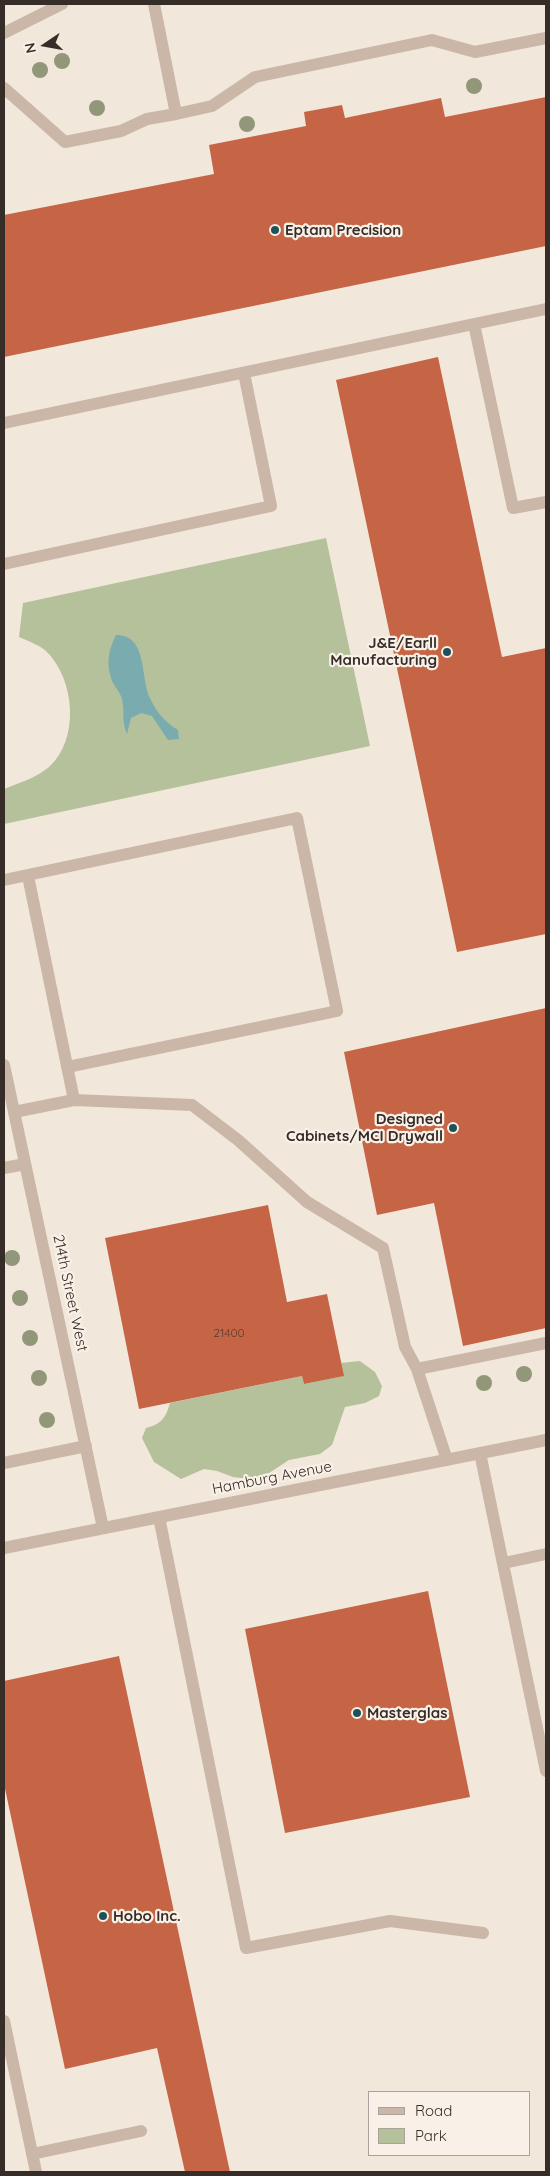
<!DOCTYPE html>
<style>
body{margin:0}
#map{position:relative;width:550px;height:2176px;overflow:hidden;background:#f2e7db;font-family:Quicksand,sans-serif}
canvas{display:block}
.frame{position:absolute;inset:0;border:5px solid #362c28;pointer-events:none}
.legend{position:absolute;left:368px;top:2091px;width:162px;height:65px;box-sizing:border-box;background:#f9f1e7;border:1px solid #aba29b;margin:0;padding:6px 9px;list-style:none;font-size:15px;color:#362c28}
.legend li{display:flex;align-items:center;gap:10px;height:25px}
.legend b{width:25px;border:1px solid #aba29b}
.north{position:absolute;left:20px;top:20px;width:50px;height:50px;-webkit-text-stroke:4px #f9f1e7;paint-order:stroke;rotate:258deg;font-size:14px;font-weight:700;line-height:20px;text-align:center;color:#362c28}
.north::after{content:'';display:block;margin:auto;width:18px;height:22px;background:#362c28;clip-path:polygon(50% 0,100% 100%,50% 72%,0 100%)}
</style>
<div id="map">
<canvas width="550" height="2176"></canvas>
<div class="frame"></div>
<ul class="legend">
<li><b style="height:6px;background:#cab7a7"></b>Road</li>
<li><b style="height:14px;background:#b4c19b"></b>Park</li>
</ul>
<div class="north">N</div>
</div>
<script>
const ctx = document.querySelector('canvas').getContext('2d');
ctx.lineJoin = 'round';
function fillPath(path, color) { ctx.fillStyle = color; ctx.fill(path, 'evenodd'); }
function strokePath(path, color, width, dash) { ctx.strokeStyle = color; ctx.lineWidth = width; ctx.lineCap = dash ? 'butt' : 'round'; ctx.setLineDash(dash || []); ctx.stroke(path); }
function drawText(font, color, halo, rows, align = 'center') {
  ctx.font = font + ' Quicksand,sans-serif'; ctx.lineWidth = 4.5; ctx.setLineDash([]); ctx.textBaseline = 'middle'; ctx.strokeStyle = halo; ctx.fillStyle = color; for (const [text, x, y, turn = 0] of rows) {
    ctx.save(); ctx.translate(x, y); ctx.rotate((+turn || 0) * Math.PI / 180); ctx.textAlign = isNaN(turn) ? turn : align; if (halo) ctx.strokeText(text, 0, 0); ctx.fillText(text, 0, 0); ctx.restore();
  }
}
fillPath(new Path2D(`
 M326 538 370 746 4 824V789C19 783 36 778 49 767 80 739 75 679 46 651 39 645 28 641 19 637L23 603Z
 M360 1361 375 1372 382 1386 379 1396 365 1403 345 1407 332 1445 320 1454 289 1460 269 1473 249 1479 233 1477 217 1471 204 1469 181 1479 154 1462 142 1438 146 1428C162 1424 166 1417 170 1403L302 1376 304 1384 343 1376 341 1363Z`), '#b4c19b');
fillPath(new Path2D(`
 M116 635C148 635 140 677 150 698 156 712 166 723 178 730L179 739 168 740 152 716 141 713 131 718 127 734C121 720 125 712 122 699 120 692 115 687 112 681 106 664 108 651 116 635Z`), '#7aacaf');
fillPath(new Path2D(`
 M546 97V246L4 357V215L214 174 209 145 306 126 304 112 342 105 345 118 441 98 445 117Z
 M438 357 502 657 546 648V934L457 952 336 380Z
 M546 1008V1328L463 1346 434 1203 377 1215 344 1052Z
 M268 1205 287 1302 327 1294 344 1376 304 1384 302 1376 139 1409 105 1238Z
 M428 1591 470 1797 285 1833 245 1629Z
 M119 1656 230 2172H185L157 2048 65 2069 4 1784V1681Z`), '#c66545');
strokePath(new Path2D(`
 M4 33 62 4
 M4 88 65 142 121 131 147 119 176 114 154 4
 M176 114 212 106 255 77 432 40 475 52 546 38
 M474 324 546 309
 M4 423 474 324 513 508 546 502
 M4 564 271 506 244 373
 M28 876 74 1100
 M4 880 297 818 337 1011 67 1067
 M4 1065 103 1528
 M14 1112 74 1100 192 1105 238 1140 307 1202 383 1248 405 1347 417 1369 447 1460
 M4 1168 25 1164
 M417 1369 546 1343
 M480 1453 546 1771
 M4 1463 86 1446
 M159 1517 246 1948 390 1921 483 1933
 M4 1548 546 1440
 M504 1563 546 1554
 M4 2021 36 2172
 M32 2154 141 2131`), '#cab7a7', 12);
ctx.fillStyle = '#93977a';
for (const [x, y] of [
 [62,61],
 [40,70],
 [474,86],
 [97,108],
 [247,124],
 [12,1258],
 [20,1298],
 [30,1338],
 [524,1374],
 [39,1378],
 [484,1383],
 [47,1420]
]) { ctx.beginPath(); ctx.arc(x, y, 8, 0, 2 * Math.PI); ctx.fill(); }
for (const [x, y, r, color] of [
 [275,230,5,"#1d5358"],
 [447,652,5,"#1d5358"],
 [453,1128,5,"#1d5358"],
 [357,1713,5,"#1d5358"],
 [103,1916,5,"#1d5358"]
]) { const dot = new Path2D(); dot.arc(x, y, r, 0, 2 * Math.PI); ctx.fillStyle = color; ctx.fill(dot); strokePath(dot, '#f9f1e7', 2); }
drawText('12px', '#5a3a2f', null, [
 ["21400",229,1333]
]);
drawText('bold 15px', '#362c28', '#f9f1e7', [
 ["Eptam Precision",285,230],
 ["J&E/Earll",437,643,"right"],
 ["Manufacturing",437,660,"right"],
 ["Designed",443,1119,"right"],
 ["Cabinets/MCI Drywall",443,1136,"right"],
 ["Masterglas",367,1713],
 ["Hobo Inc.",113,1916]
], 'left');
drawText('15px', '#362c28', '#f9f1e7', [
 ["214th Street West",70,1293,78],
 ["Hamburg Avenue",272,1478,-11]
]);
</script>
